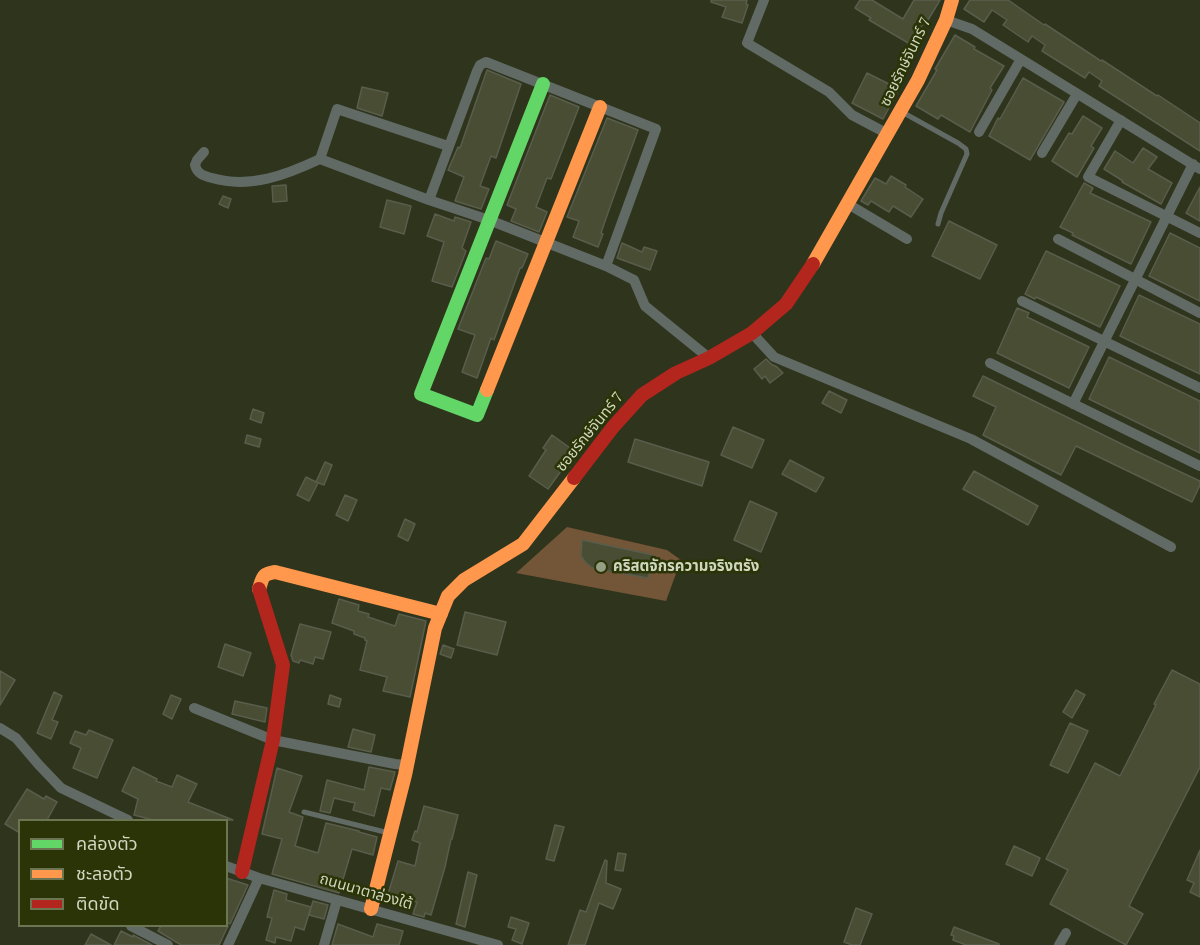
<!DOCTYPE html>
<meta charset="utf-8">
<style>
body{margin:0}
#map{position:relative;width:1200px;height:945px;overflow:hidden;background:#2f341d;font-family:"PT Serif","Noto Sans Thai",serif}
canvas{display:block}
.legend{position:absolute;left:18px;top:819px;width:210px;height:108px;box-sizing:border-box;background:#2a3407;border:2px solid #6c7551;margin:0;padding:8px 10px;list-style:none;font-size:18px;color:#cfd7bf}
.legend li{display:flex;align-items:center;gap:12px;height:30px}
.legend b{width:30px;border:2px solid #6c7551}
</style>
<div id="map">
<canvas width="1200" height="945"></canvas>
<ul class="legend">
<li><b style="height:8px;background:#63d668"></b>คล่องตัว</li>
<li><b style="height:8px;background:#ff974d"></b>ชะลอตัว</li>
<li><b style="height:8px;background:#b3261e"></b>ติดขัด</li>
</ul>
</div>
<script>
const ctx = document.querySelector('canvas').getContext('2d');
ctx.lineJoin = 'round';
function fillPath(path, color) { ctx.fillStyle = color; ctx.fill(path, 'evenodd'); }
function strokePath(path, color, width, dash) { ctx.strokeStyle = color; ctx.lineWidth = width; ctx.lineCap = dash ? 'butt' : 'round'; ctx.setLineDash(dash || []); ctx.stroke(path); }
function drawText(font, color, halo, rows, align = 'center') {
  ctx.font = font + ' "PT Serif","Noto Sans Thai",serif'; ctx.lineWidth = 5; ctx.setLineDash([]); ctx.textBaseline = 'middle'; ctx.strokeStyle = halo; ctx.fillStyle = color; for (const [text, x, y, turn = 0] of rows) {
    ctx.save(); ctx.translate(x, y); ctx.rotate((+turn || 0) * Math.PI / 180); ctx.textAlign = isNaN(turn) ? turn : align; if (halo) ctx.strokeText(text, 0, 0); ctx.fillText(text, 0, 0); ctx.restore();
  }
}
fillPath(new Path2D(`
 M567 527 667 550 681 560 666 601 516 573Z`), '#735537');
const building = new Path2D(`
 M711 0H747L746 4 748 5 742 23 722 17 726 7 711 2Z
 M860 0H872L903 19 914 0H940L928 20 926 19 910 44 869 20 871 18 855 8Z
 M970 0H1008L1044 25 1045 24 1101 61 1102 60 1157 96 1158 95 1200 123V151L1099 86 1102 81 1089 72 1085 78 1042 51 1045 45 1032 36 1028 42 1003 25 1007 20 992 10 984 22 964 9Z
 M955 35 975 47 974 49 1004 66 990 88 992 90 970 132 941 115 938 119 916 106 937 70 935 69Z
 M487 70 521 84 496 158 491 156 480 186 489 189 481 209 455 201 464 177 448 170 458 147 460 148Z
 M867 73 899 89 883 119 852 103Z
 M1023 78 1064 102 1030 160 989 136 998 118 1000 119Z
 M362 87 388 93 382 116 357 108Z
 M550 95 579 107 551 179 547 178 536 207 547 212 539 232 511 221 516 209 507 205Z
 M1083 116 1102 128 1091 146 1094 148 1077 177 1052 161 1069 133 1072 134Z
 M607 118 638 130 611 204 601 233 603 234 598 247 573 237 579 221 567 217Z
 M1143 148 1157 157 1148 169 1172 183 1161 204 1122 182 1123 181 1104 169 1115 151 1133 163Z
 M891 176 906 185 905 187 923 199 911 217 893 206 889 212 871 201 868 205 861 201 875 178 886 184Z
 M1084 183 1093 188 1090 193 1151 222 1131 264 1072 235 1073 233 1060 227Z
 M286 185 287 201 273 202 272 186Z
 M1200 187V221L1186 213Z
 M223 196 231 199 228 208 219 204Z
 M387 200 411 206 404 234 380 227Z
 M435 214 454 221 455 217 471 222 462 248 466 251 452 287 432 281 444 242 427 236Z
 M949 221 997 245 980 279 932 256Z
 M1170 233 1200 248V301L1149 276Z
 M496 241 528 254 522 268H520L494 340 491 338 477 378 462 372 475 335 458 329 486 258 489 259Z
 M622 243 642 252 644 247 657 251 650 270 617 258Z
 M1046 251 1120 286 1100 327 1036 297 1035 299 1025 294Z
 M1139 295 1200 324V374L1120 336Z
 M1017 308 1029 313 1027 317 1089 347 1069 388 997 353Z
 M1109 357 1200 401V453L1089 399Z
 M766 359 771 364 777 367 783 373 770 383 765 376 762 379 754 369Z
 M983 376 1138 452 1200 481V485L1192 502 1076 446 1061 475 983 435 996 407 973 396Z
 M829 391 847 400 841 413 822 403Z
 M253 409 264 413 261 423 250 419Z
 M733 427 764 440 752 468 721 455Z
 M247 435 261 439 259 447 245 443Z
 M552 435 577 453 569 466 566 464 548 489 529 476 546 450 543 448Z
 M635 439 709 462 702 486 628 462Z
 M790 460 824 478 816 492 782 474Z
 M325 462 332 465 324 485 316 482Z
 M974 471 1038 506 1028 525 963 489Z
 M306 477 318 483 309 501 297 495Z
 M345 495 357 500 348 521 336 515Z
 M750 501 777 513 761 552 734 540Z
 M405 519 415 524 408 541 398 536Z
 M582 540 653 555 648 578 593 568 586 563 581 556Z
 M339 599 359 605 358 611 369 614 368 617 395 626 399 614 426 621 410 697 383 691 387 677 360 670 367 641 365 640V638L354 634V631L332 623Z
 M465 612 506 622 497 655 457 645Z
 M300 624 331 632 323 659 315 657 313 664 300 660 299 663 293 661 291 655Z
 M225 644 251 653 243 676 218 667Z
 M443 645 454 649 451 658 440 654Z
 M1172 670 1200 684V767L1129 906 1143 914 1126 945 1050 904 1068 870 1046 859 1095 763 1120 776 1156 705 1154 704Z
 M0 671 15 680 0 705Z
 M1076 690 1085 695 1072 718 1063 712Z
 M54 692 62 696 52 720 58 722 51 739 37 733Z
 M171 695 181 699 172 719 163 714Z
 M330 695 341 699 339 707 328 704Z
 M235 701 267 708 265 722 232 714Z
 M1070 723 1088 731 1068 773 1050 765Z
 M353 729 375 735 371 752 348 747Z
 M89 730 113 740 97 778 73 768 81 748 70 743 75 731 86 735Z
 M133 767 157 779 156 781 172 787 177 775 197 784 188 802 233 820H153L134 815 138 799 122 791Z
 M369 767 395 772 390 790 381 788 374 816 353 810 355 803 334 798 330 813 320 811 327 780 364 790Z
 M277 768 302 776 289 812 303 817 295 846 318 853 326 823 359 831V832L377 837 373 855 352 849 339 893 272 874 282 839 262 834Z
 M27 789 44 799 46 796 57 802 47 820H20V833L5 824Z
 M424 806 458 815 452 839H451L445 867 431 915 425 913 424 917 413 914 417 902 388 894 398 861 415 866 420 843 412 840 415 831 417 832Z
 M555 825 564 827 554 861 546 859Z
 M1014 846 1040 858 1032 876 1006 864Z
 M1200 850V897L1190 892 1194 883 1187 880Z
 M618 853 626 854 623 871 615 870Z
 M605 860 607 861 606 883 621 889 613 909 599 903 585 945H568L580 910 586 912Z
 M468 872 477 875 465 927 456 924Z
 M226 878 248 885 230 924 226 922Z
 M274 890 287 894 286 900 311 907 304 930 295 927 291 941 276 937 275 943 266 940 272 918 267 917Z
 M313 901 328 905 324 919 309 915Z
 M856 908 872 914 860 945H852L844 942Z
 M511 917 529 923 522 944 512 940 516 929 508 927Z
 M338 924 373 937 377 924 403 931 399 945H332Z
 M161 926H228L219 945H181L158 931Z
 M954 927 999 944V945H966L953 940 954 936 951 935Z
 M121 931 133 937V935L152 945H114Z
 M91 934 111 945H85Z`);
fillPath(building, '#484d34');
strokePath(building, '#595d4b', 1.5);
strokePath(new Path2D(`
 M902 112 958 143 966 149 967 154 941 213 938 224
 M304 812 389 833`), '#616a64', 5);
strokePath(new Path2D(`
 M764 0 747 43 829 92 852 115 888 134
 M946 20 972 29 1200 169
 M1121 120 1088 177 1200 233
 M979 132 1021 59
 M204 152 197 160 195 165C197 174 204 176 212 178 250 189 286 175 320 159L429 200 489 220 606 266 634 280 645 306 709 358
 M1042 153 1077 94
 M320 159 337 109 448 146
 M429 200 477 71 480 65 486 62 656 129 606 266
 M848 204 907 239
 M1058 239 1200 313
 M1022 301 1200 388
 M752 333 774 357 971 439 1171 547
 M990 363 1200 466
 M1073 404 1193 164
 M194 708 273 740 395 764 407 765
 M0 728 16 738 39 765 61 788 128 820
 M226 866 259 878 498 945
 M131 926 168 945
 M228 945 259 878
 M324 945 337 900
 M1059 945 1066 933`), '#616a64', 10);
strokePath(new Path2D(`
 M487 390 477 415 421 394 543 84`), '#63d668', 14);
strokePath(new Path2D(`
 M813 264 918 80 946 20 952 0
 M487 390 600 107
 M259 589C263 577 262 574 275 572L441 614
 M371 909 405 775 435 628 448 596 464 580 523 544 574 478`), '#ff974d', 14);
strokePath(new Path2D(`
 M574 478 613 427 642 395 676 373 709 358 752 333 786 304 813 264
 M242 872 273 740 283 665 259 589`), '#b3261e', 14);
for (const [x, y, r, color] of [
 [601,567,6,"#979e86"]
]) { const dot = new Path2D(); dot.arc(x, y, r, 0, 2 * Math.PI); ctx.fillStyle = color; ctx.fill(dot); strokePath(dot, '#2a3407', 2); }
drawText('15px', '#cfd7bf', '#2a3407', [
 ["ซอยรักษ์จันทร์ 7",906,62,-64],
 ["ซอยรักษ์จันทร์ 7",590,432,-51],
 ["ถนนนาตาล่วงใต้",366,892,16]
]);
drawText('bold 15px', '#cfd7bf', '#2a3407', [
 ["คริสตจักรความจริงตรัง",613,567]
], 'left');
</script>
